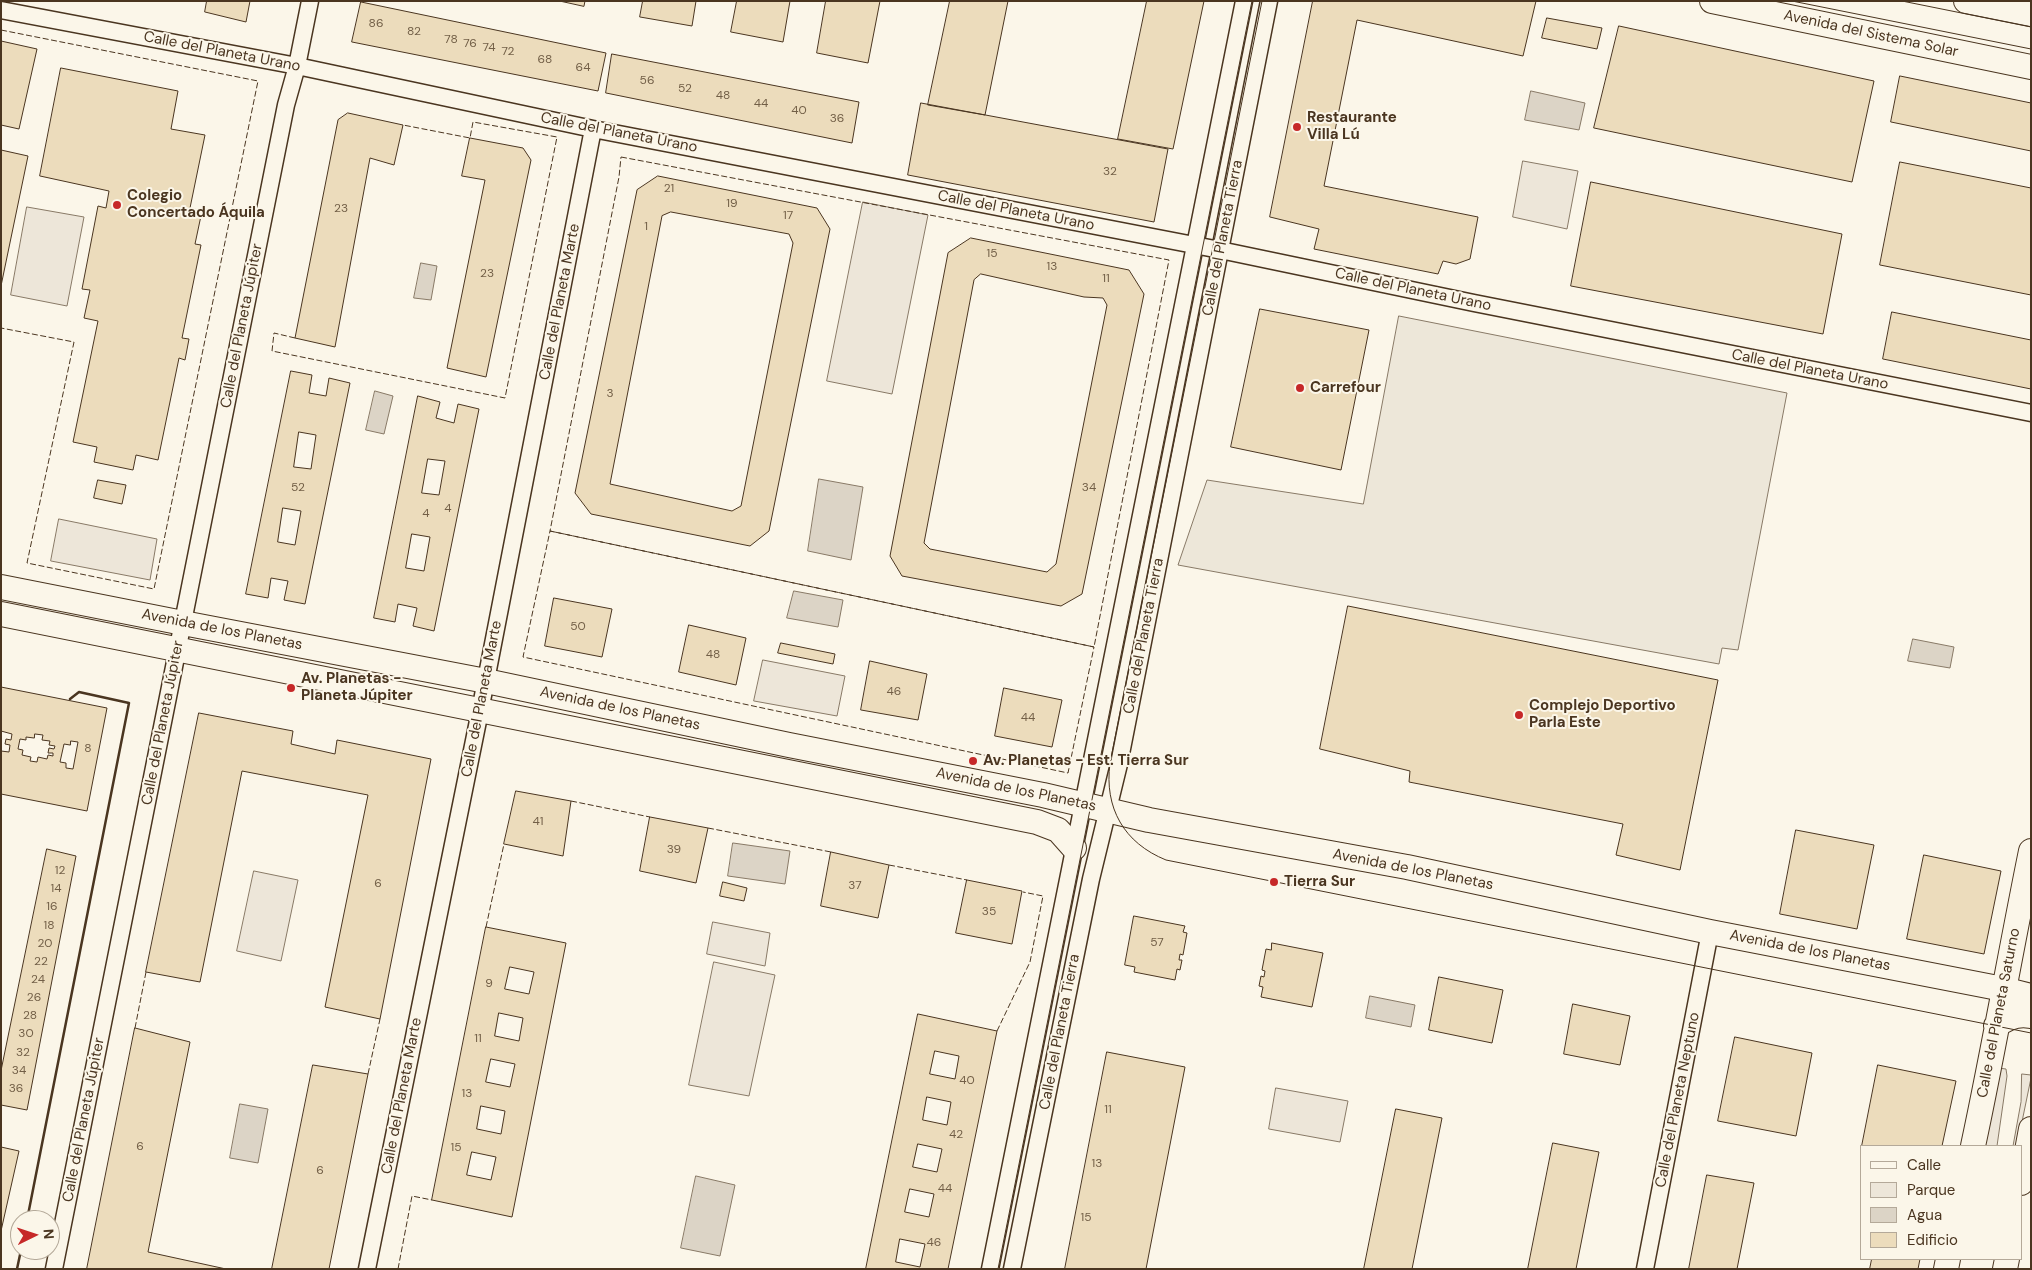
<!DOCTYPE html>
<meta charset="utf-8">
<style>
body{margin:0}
#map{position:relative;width:2032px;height:1270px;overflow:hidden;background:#fbf6e9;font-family:"DM Sans",sans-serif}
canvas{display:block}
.frame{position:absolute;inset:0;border:2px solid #4a3520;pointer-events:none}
.legend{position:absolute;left:1860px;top:1145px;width:162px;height:115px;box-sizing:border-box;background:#fbf6e9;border:1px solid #b4a999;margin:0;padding:6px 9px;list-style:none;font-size:15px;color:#4a3520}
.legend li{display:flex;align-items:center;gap:10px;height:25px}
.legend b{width:25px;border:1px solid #b4a999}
.north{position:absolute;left:10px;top:1210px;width:50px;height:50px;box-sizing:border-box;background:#fbf6e9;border:1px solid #b4a999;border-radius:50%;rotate:86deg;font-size:14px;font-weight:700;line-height:20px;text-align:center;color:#4a3520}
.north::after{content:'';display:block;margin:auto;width:18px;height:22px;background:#c62828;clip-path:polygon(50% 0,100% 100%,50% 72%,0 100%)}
</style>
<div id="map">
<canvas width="2032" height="1270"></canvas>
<div class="frame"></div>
<ul class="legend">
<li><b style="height:6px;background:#fbf6e9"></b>Calle</li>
<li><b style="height:14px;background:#ede6d9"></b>Parque</li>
<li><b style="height:14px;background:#dcd4c6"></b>Agua</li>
<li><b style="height:14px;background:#ecdcbc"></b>Edificio</li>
</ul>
<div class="north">N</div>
</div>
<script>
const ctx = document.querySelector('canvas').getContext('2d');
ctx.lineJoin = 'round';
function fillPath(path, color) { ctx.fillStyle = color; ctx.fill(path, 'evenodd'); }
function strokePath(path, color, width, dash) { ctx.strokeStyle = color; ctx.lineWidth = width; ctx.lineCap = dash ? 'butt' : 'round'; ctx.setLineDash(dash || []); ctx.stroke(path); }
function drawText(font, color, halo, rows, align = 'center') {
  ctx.font = font + ' "DM Sans",sans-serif'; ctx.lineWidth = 4; ctx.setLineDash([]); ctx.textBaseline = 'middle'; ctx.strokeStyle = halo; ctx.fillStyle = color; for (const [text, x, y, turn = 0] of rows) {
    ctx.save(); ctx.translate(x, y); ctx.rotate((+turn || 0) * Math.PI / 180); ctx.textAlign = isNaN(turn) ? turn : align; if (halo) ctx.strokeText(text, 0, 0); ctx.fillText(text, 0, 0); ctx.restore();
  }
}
const green = new Path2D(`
 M1523 161 1578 171 1567 229 1513 217Z
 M863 202 928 215 892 394 827 381Z
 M27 207 84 217 67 306 11 295Z
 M59 519 157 539 150 580 51 561Z
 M763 660 845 676 837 716 754 701Z
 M254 871 298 880 281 961 237 951Z
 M713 922 770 933 765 966 707 954Z
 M714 962 775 975 749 1096 689 1085Z
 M1998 1068 2006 1069 2007 1076 1997 1146H1983Z
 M2022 1074 2031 1075V1078L2017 1146H2013L2021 1102Z
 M1276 1088 1348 1101 1340 1142 1269 1129Z`);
fillPath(green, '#ede6d9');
strokePath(green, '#887966', 1);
const parking = new Path2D(`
 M1399 316 1787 393 1738 650 1722 648 1719 664 1178 565 1207 480 1363 504Z`);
fillPath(parking, '#ede7d9');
strokePath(parking, '#887966', 1);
const water = new Path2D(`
 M1531 91 1585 103 1579 130 1525 120Z
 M421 263 437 266 431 300 414 298Z
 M375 391 393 396 384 434 366 430Z
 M819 479 863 487 851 560 808 551Z
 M794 591 843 600 838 627 787 618Z
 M1913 639 1954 647 1950 668 1908 661Z
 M733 843 790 851 785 884 728 876Z
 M1370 996 1415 1005 1411 1027 1366 1018Z
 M240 1104 268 1109 258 1163 230 1158Z
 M696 1176 735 1185 720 1256 681 1248Z`);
fillPath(water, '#dcd4c6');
strokePath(water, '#887966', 1);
const building = new Path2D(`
 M207 1H250L246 22 205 12Z
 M560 1H585L584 6Z
 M643 1H696L692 26 640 17Z
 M737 1H790L783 42 731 32Z
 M826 1H880L868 63 817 53Z
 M950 1H1008L985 115 928 105Z
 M1147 1H1204L1173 149 1118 139Z
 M1313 1H1536L1523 56 1357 20 1324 186 1478 217 1470 259 1456 264 1443 261 1438 274 1314 249 1319 229 1270 217Z
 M361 2 606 53 598 91 352 42Z
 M1547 18 1602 28 1597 49 1542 38Z
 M1619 26 1874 81 1852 182 1594 128Z
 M1 41 37 49 19 129 1 125Z
 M612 54 859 102 852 143 606 93Z
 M61 68 178 91 171 129 205 135 190 208 202 211 195 244 201 245 182 338 189 339 185 360 179 358 158 460 136 455 133 470 94 462 97 447 73 442 98 321 84 318 90 290 82 289 98 206 106 208 109 191 40 176Z
 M1900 76 2031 103V151L1891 122Z
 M921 103 1168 149 1154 222 908 175Z
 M348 113 403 125 394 165 370 158 335 347 295 338 338 120Z
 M470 138 523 148 531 160 486 377 447 368 485 180 462 176Z
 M1 150 28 156 1 286Z
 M1900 162 2031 188V295L1880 265Z
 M658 176 817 208 830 229 769 531 750 546 591 514 575 493 637 190ZM671 212 789 234 793 243 741 506 732 511 610 484 662 216Z
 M1591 182 1842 234 1823 334 1571 286Z
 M971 238 1129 270 1144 294 1082 594 1061 606 902 576 890 556 948 253ZM981 274 1084 297 1103 298 1107 305 1056 564 1047 572 930 549 924 543 974 280Z
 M1260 309 1369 330 1341 470 1231 447Z
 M1892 312 2031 340V389L1883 359Z
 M291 371 312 375 309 393 326 396 329 378 350 383 305 604 284 600 288 581 271 578 268 598 246 594ZM299 432 316 435 311 469 294 467ZM283 508 301 511 295 545 278 542Z
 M418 396 440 402 436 418 454 423 458 404 479 409 434 631 413 626 417 608 398 604 395 622 374 618ZM428 459 445 461 439 495 422 493ZM412 534 430 537 424 571 406 568Z
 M98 480 126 485 122 504 94 498Z
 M554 598 612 609 602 657 545 646Z
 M1348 606 1718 680 1680 870 1616 855 1623 824 1409 782 1410 771 1320 749Z
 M689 625 746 638 736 685 679 672Z
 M781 643 835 654 833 664 778 653Z
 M870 661 927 674 918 720 861 710Z
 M1 687 107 708 87 811 1 794V751L9 752 10 745 5 744 6 739 11 740 12 734 1 731ZM35 734 43 735 42 740 50 741 49 745 55 746 54 749 49 748 48 753H53V756L48 755 47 759 38 757 37 762 30 761 31 757 22 755 23 750 18 749 20 739 26 740V737L34 738ZM71 741 78 742 73 769 66 768V763L60 762 64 744 70 745Z
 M1004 688 1062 700 1052 747 995 736Z
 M199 713 293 731 291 744 335 754 337 740 431 759 380 1019 325 1007 368 795 242 771 200 982 146 972Z
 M516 791 571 801 563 856 504 844Z
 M650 817 708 828 696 883 640 871Z
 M1796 830 1874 845 1857 929 1780 914Z
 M47 849 76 856 27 1110 1 1105V1071Z
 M831 852 889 865 878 918 821 906Z
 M1924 855 2001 871 1984 954 1907 939Z
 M967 880 1022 891 1012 944 956 933Z
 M723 882 747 888 744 901 720 896Z
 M1134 916 1185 926 1183 932 1187 933 1183 955 1180 954 1179 960H1182L1180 970 1177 969 1175 980 1134 972 1135 967 1125 965Z
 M486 927 566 943 512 1217 432 1200ZM510 967 534 972 529 994 505 989ZM499 1013 523 1018 519 1041 495 1036ZM491 1059 515 1064 510 1087 486 1082ZM481 1106 505 1111 501 1134 477 1129ZM472 1152 496 1157 491 1180 467 1175Z
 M1272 943 1323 953 1312 1007 1261 997 1263 987 1259 986 1261 976 1264 977 1265 971 1262 970 1266 949 1271 950Z
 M1439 977 1503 990 1492 1043 1429 1030Z
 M1573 1004 1630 1016 1620 1065 1564 1054Z
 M918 1014 997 1031 948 1269H866ZM935 1051 959 1056 955 1079 930 1074ZM927 1097 951 1102 947 1125 923 1120ZM918 1144 942 1149 937 1172 913 1167ZM910 1189 934 1194 929 1217 905 1212ZM900 1239 925 1244 920 1267 896 1262Z
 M135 1028 190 1042 148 1252 226 1269H87Z
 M1735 1037 1812 1053 1796 1136 1718 1121Z
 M1107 1052 1185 1067 1146 1269H1065Z
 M313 1065 368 1074 329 1269H272Z
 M1878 1065 1956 1081 1942 1146H1862Z
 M1396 1109 1442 1118 1412 1269H1364Z
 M1553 1143 1599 1152 1576 1269H1528Z
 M1 1147 19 1151 1 1231Z
 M1707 1175 1754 1183 1737 1269H1689Z
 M1872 1259H1920L1918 1269H1870Z`);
fillPath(building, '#ecdcbc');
strokePath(building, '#4a3520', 1);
const street = new Path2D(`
 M1 10 297 66 593 129 1220 250 1474 303 2031 413
 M54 1269 286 105 297 66 310 1
 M367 1269 480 711 593 129
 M990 1269 1244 1
 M1012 1269 1091 879 1119 764 1269 1
 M1645 1269 1710 932`);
const secondary = new Path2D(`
 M1712 1 2031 67
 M1966 1 2031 14
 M1 587 183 623 486 681 789 745 1043 795 1149 820 1407 867 1710 932 2003 989 2031 996
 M1 614 1037 822 1058 830 1074 848
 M1996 1026C2006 1018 2018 1013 2031 1016
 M1973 1146C1994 1048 2011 949 2031 851
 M2021 1183 2031 1129
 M1946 1269 1948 1259
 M2005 1269 2007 1259`);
strokePath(street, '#4a3520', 19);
strokePath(secondary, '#4a3520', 26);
strokePath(street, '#fbf6e9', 16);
strokePath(secondary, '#fbf6e9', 24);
strokePath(new Path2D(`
 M1262 1 1110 763C1104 808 1124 843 1166 860L2031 1033
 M1792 1 2031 49
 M1902 1 2031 27
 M998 1269 1252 1`), '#4a3520', 1);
strokePath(new Path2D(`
 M1 30 258 81 154 589 27 563 74 342 1 328
 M621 157 1169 260 1094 647 550 531 619 177Z
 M295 338 274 333 272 351 505 398 557 137 473 122 470 138 403 125
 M550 531 1094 647 1068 773 523 657Z
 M571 801 650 817
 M708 828 831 852
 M889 865 967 880
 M486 927 504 844
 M135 1028 146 972
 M997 1031 1030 962 1043 896 1023 892
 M368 1074 380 1019
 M398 1269 412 1196 432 1200`), '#4a3520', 1, [6, 2.5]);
strokePath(new Path2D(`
 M27 1220 129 703 79 692 70 699
 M17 1269 21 1250`), '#4a3520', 2.5);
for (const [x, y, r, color] of [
 [1297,127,5,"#c62828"],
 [117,205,5,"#c62828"],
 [1300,388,5,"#c62828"],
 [291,688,5,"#c62828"],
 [1519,715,5,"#c62828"],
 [973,761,5,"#c62828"],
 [1274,882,5,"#c62828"]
]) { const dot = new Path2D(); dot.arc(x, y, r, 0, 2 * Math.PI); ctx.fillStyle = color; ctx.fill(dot); strokePath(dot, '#fbf6e9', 2); }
drawText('12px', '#725f47', null, [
 ["86",376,24],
 ["82",414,32],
 ["78",451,40],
 ["76",470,44],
 ["74",489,48],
 ["72",508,52],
 ["68",545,60],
 ["64",583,68],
 ["56",647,81],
 ["52",685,89],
 ["48",723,96],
 ["44",761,104],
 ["40",799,111],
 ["36",837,119],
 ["32",1110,172],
 ["21",669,189],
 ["19",732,204],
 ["23",341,209],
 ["17",788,216],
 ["1",646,227],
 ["15",992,254],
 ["13",1052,267],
 ["23",487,274],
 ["11",1106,279],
 ["3",610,394],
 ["52",298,488],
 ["34",1089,488],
 ["4",448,509],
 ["4",426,514],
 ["50",578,627],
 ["48",713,655],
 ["46",894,692],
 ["44",1028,718],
 ["8",88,749],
 ["41",538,822],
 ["39",674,850],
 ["12",60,871],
 ["6",378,884],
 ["37",855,886],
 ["14",56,889],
 ["16",52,907],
 ["35",989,912],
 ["18",49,926],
 ["57",1157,943],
 ["20",45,944],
 ["22",41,962],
 ["24",38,980],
 ["9",489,984],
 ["26",34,998],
 ["28",30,1016],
 ["30",26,1034],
 ["11",478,1039],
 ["32",23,1053],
 ["34",19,1071],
 ["40",967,1081],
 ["36",16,1089],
 ["13",467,1094],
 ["11",1108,1110],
 ["42",956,1135],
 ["6",140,1147],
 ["15",456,1148],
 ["13",1097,1164],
 ["6",320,1171],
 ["44",945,1189],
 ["15",1086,1218],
 ["46",934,1243]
]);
drawText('15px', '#4a3520', '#fbf6e9', [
 ["Avenida del Sistema Solar",1871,34,12],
 ["Calle del Planeta Urano",222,52,11],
 ["Calle del Planeta Urano",619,133,11],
 ["Calle del Planeta Urano",1016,211,11],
 ["Calle del Planeta Tierra",1223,238,-79],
 ["Calle del Planeta Urano",1413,290,12],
 ["Calle del Planeta Marte",560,302,-79],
 ["Calle del Planeta Júpiter",242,326,-79],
 ["Calle del Planeta Urano",1810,370,11],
 ["Avenida de los Planetas",222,630,11],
 ["Calle del Planeta Tierra",1144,636,-79],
 ["Calle del Planeta Marte",482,699,-79],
 ["Avenida de los Planetas",620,709,12],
 ["Calle del Planeta Júpiter",163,723,-79],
 ["Avenida de los Planetas",1016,790,12],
 ["Avenida de los Planetas",1413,870,11],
 ["Avenida de los Planetas",1810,951,11],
 ["Calle del Planeta Saturno",1999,1013,-79],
 ["Calle del Planeta Tierra",1060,1032,-79],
 ["Calle del Planeta Marte",402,1096,-79],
 ["Calle del Planeta Neptuno",1678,1100,-79],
 ["Calle del Planeta Júpiter",84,1120,-79]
]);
drawText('bold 15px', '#4a3520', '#fbf6e9', [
 ["Restaurante",1307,118],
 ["Villa Lú",1307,135],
 ["Colegio",127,196],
 ["Concertado Áquila",127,213],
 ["Carrefour",1310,388],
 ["Av. Planetas -",301,679],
 ["Planeta Júpiter",301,696],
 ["Complejo Deportivo",1529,706],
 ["Parla Este",1529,723],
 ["Av. Planetas - Est. Tierra Sur",983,761],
 ["Tierra Sur",1284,882]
], 'left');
</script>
